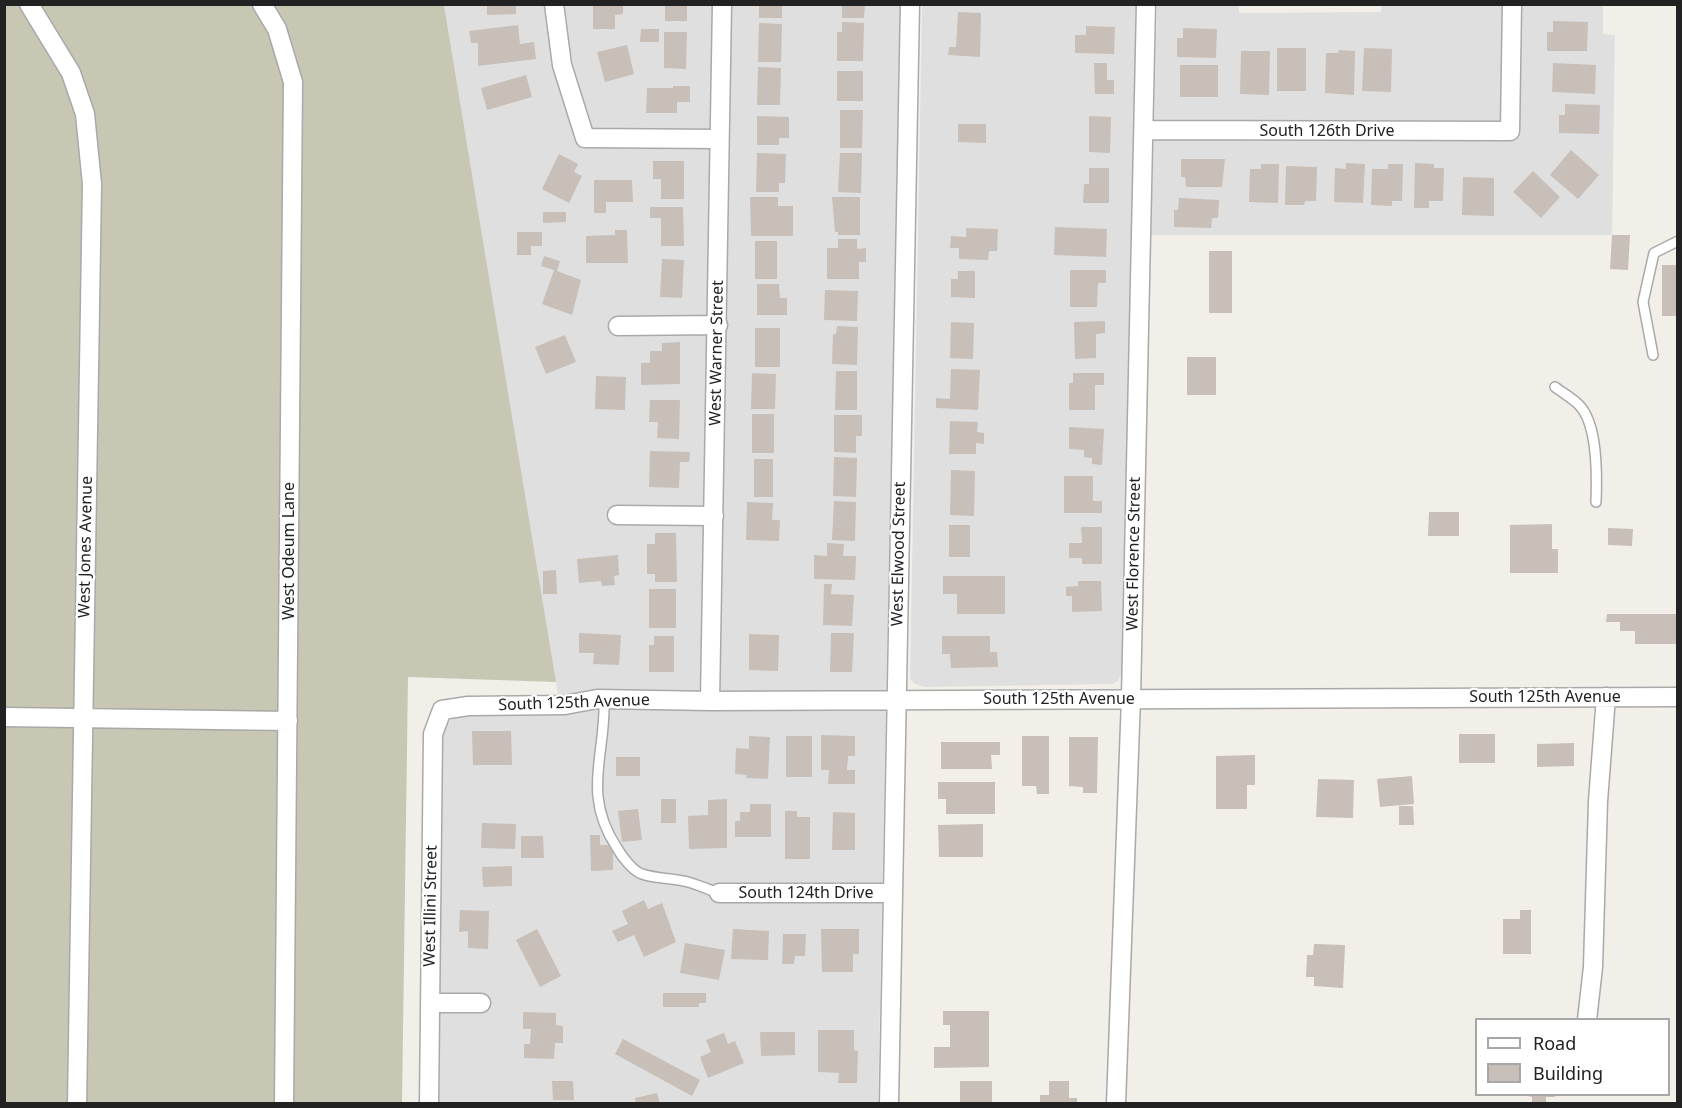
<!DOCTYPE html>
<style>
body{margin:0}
#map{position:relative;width:1682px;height:1108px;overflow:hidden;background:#f2efe9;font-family:"Noto Sans",sans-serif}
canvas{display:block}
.frame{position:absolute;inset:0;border:6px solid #222;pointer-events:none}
.legend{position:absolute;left:1475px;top:1018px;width:195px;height:78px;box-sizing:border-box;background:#fff;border:2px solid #a7a7a7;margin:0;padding:8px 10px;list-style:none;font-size:18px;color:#222}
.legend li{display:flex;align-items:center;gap:12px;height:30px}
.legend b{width:30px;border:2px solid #a7a7a7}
</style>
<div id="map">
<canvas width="1682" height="1108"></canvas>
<div class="frame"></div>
<ul class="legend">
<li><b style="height:8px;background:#fff"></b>Road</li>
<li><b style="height:16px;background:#c7bfb8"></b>Building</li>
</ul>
</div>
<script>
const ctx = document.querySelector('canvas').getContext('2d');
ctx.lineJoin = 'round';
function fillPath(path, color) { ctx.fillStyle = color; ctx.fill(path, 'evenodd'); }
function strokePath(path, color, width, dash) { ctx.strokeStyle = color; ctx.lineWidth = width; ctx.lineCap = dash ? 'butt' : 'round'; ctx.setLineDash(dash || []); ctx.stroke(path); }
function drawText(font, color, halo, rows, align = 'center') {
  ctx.font = font + ' "Noto Sans",sans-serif'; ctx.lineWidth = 4.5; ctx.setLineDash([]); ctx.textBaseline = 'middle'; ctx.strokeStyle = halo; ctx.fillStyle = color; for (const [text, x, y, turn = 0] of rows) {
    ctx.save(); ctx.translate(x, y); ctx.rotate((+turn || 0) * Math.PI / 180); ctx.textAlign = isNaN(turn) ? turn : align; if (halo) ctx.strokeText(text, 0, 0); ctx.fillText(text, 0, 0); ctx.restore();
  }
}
fillPath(new Path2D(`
 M1381 4 1603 5V34L1615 35 1612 235H1151L1157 5H1239V13L1381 12Z
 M444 5H900L878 1103 437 1104 442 739 445 725 458 714 561 713Z
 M922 5H1136L1122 672 1118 681 1112 684 925 687 915 684 910 679Z`), '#e0dfdf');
fillPath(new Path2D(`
 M5 5H444L556 682 408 677 402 1103 5 1104Z`), '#c7c7b4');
fillPath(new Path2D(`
 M487 4H516V14L487 15Z
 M593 4H623V14L615 15V29H593Z
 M665 4H687V21H665Z
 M759 4H782V18H759Z
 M842 4H865L864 18H842Z
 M958 12 981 13 980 57 948 55 949 47H956Z
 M1553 21 1588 22 1587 51H1547V32H1553Z
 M842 22 864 23 863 61H837V32H842Z
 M759 23 782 24 781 62H758Z
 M518 25 520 44 534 42 536 59 478 66V43H471L469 31Z
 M1086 26 1115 27 1114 54 1075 53V35H1086Z
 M1183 28 1217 29 1216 58 1177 57V38H1183Z
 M641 29H659V42H640Z
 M664 32H687L686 69 664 68Z
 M627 45 634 74 605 82 597 52Z
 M1277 48H1306V91H1277Z
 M1364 48 1392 49 1391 92 1362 91Z
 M1339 50 1355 51 1354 95 1325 93 1326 53H1338Z
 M1241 51H1270L1269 95 1240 94Z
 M1094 63H1107V80H1114V94H1095Z
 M1553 63 1596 65 1595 94 1552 92Z
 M1180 65H1218V97H1180Z
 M758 67 781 68 780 105H757Z
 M837 71H863V101H837Z
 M526 75 532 97 487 110 481 88Z
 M673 86H690V102H677V113H646L647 88H673Z
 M1565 104 1600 105 1599 134 1559 133V115H1565Z
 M840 110H863L862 148H840Z
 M757 116 789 117V138H779V145H757Z
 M1089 116 1111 117 1110 153 1089 152Z
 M958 124H986V143L958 142Z
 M1571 150 1599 175 1578 199 1550 175Z
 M757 153 786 154 785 183H779V192H756Z
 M840 153H862L861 193 838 192Z
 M559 154 578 164 574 172 582 176 569 203 542 189Z
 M1181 159H1225L1222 187H1186L1185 177H1181Z
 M653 161H684V199H661V179H653Z
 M1346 163 1365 164 1363 203 1334 202 1335 168 1346 169Z
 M1415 163 1434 164V168H1444L1443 201H1429V208H1414Z
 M1261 164H1279L1278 203 1249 202 1250 169H1261Z
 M1388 164H1403L1402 201H1392V206L1371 205 1372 169H1388Z
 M1286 166 1317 167 1316 201H1305L1304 205H1285Z
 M1089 168H1109V203H1083L1084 184H1089Z
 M1533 171 1560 197 1541 218 1513 192Z
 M1463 177 1494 178V216L1462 215Z
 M594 180H632L633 202H606V213H594Z
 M750 197H778V206H793V236H751Z
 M832 197H860V235H838V232H835Z
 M1179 198 1219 200 1218 218H1212L1211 228 1174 227V210H1178Z
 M650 207H683L684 246H661V218H650Z
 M543 212H566V222L543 223Z
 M1055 227 1107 229 1106 257 1054 255Z
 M966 228 998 229 997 251H989L988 260 959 259V248H950L951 236 966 237Z
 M615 230H627L628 263H586V236L615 235Z
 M517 232H542V246H531V255H517Z
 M1612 235H1630L1628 270 1610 269Z
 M838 239H857V249L866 248V262H859V279H827V248H838Z
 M755 241H777V279H755Z
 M1209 251H1232V313H1209Z
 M544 256 560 261 557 271 581 280 572 315 542 304 554 270 541 266Z
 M662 259 684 260 682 298 660 297Z
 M1662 265H1678V316H1662Z
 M1070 270H1106V283H1098L1097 307H1070Z
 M958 271H975V298L951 297V279H958Z
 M757 284H779L780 298H787V315H757Z
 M825 290 858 291 857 321 824 320Z
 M1105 321V333L1096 334V358L1075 359 1074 322Z
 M951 322 974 323 973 359 950 358Z
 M837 326 858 327 857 365 832 364 833 334H836Z
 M755 328H780V367H755Z
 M565 335 576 362 546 374 535 347Z
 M680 342V384L641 385V363H650V351H662V343Z
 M1187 357H1216V395H1187Z
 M951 369 980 370 978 410 936 408V398L950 399Z
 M836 371H857V410H835Z
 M752 373 776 374 775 409H751Z
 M1073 373H1104V385H1095V410H1069V383H1073Z
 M596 376 626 377 625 410 595 409Z
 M650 400H680L679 439 657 438 658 422H649Z
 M752 414H774V453H752Z
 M834 415H862V436H856V453L834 452Z
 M950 421 978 422 977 432 984 433V444L976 443V454H949Z
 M1069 427 1104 429 1102 465 1092 464V458L1084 457V450L1069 449Z
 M650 451 690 452 689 462H680L679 488 649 487Z
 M834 457 857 458 856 497 833 496Z
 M754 459H773V497H754Z
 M951 470 975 471 974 516 950 515Z
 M1064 476H1093V501H1102V513H1064Z
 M834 501 856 502 855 541 832 540Z
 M747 502 773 503 772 520H780L779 541 746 540Z
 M1429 512H1459V536H1428Z
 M1552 524V549H1558V573H1510V525Z
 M949 525H970V557H949Z
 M1081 527H1102V564H1082V558H1069V543H1082Z
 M1608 528 1633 529 1632 546 1608 545Z
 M655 533H676L677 582H655V574H647V544H655Z
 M827 543 844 544 843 556H856L855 580 814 579V555L827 556Z
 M618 555 619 575 614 576 615 585 602 586 601 581 579 583 577 559Z
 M556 570 557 594H543V571Z
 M943 576H1005V614H957V594H943Z
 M1078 581H1101L1102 611 1072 612V596H1066V587L1078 586Z
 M824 584H832L831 594 854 595 852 626 823 625Z
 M649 589H676V628H649Z
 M1607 614H1678V644H1635V631H1620V622H1606Z
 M579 633 621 635 619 665 593 664 594 653H579Z
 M831 633H854L852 672H830Z
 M749 634 779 635 778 671 749 670Z
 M654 636H674V672H649V645H654Z
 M942 636H990V652H997L998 667 951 668 950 654H942Z
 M472 731H511L512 765H473Z
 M1459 734H1495V763H1459Z
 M821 735 855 736V756H848L847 770H855V784H828L829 770H821Z
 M749 736 770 737 768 779 746 778 747 775 735 774 736 748 749 749Z
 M786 736H812V777H786Z
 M1022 736H1049V794H1037L1036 786H1022Z
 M1069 737H1098L1097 793H1083V787L1069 786Z
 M941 742H1000V755H991L992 769H941Z
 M1574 743V766L1537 767V744Z
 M1255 755V785H1247V809H1216V756Z
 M616 757H640V776H616Z
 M1412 776 1414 804 1380 807 1377 779Z
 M1318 779 1354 780 1353 818 1316 817Z
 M938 782H995V814H946V799H938Z
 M661 799H676V823H661Z
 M727 799V848L689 849 688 816 708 815V800Z
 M750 804H771V837H735V821H740V812H750Z
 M1399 806H1413L1414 825H1399Z
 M638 809 642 840 622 842 618 811Z
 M785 811H797V817H810V859H785Z
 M833 812 855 813V850H832Z
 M482 823 516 824 515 849 481 848Z
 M983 824V857H939L938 825Z
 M590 835H600V845H613V870L591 871Z
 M521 836H543L544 858H521Z
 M512 866V886L483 887 482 867Z
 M644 900 648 909 662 903 676 942 644 957 634 935 618 942 612 931 628 924 622 911Z
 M460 910 489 911 488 949 468 948V931L459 932Z
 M1520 910H1531V954H1503V919H1520Z
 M537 929 561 976 540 987 516 940Z
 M733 929 769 931 768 960 731 959Z
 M821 929H859V954H853V972H822Z
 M783 934H806L805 956H795L794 964H782Z
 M685 943 725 950 719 980 680 973Z
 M1314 944 1345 945 1343 988 1314 986V977H1306L1307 955H1313Z
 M663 993H706V1003H699V1007H663Z
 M943 1011H989V1067L934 1068V1047H950V1025H943Z
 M523 1012 556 1013V1025L563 1026V1043H555L554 1059 524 1058V1044H530L531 1029H523Z
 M818 1030H854V1050L858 1051 857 1083H838L839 1073 818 1072Z
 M760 1032H795V1055L761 1056Z
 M724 1033 728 1044 735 1041 744 1063 708 1078 700 1057 711 1052 706 1040Z
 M623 1039 700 1080 692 1096 615 1054Z
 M552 1081H573L574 1100H553Z
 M960 1081H992V1104H960Z
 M1049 1081H1069V1098H1077V1104H1040V1095H1049Z
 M657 1093 660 1104H636L635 1098Z
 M1519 1094H1555V1097H1546V1104H1532V1097Z`), '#c7bfb8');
const service = new Path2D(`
 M1653 355 1643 302 1654 253 1678 241
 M1555 387C1563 393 1572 398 1579 405 1598 424 1597 476 1596 502
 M604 700C606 756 581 793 617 848 622 857 633 871 642 874 657 879 673 878 688 882 699 885 709 890 719 893`);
const minor = new Path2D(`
 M29 4 71 73 85 114 92 184 77 1104
 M262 4 277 29 293 82 284 1104
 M554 4 562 65 585 138 719 139
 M1144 130 1510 131 1512 4
 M618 326 718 325
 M617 515 714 516
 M710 701 722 4
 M4 717 288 721
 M719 893H892
 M430 1003H481
 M1587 1020 1593 967 1598 801 1606 697
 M429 1104 433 734 442 710 468 706 565 705 597 699 710 701 1678 697
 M889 1104 910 4
 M1116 1104 1131 698 1146 4`);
strokePath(service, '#a9a9a9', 12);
strokePath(minor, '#a9a9a9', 21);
strokePath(service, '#fff', 9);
strokePath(minor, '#fff', 18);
drawText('16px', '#222', '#fff', [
 ["South 126th Drive",1327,131],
 ["West Warner Street",717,353,-89],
 ["West Jones Avenue",86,547,-89],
 ["West Odeum Lane",289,551,-90],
 ["West Elwood Street",899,554,-89],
 ["West Florence Street",1134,554,-89],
 ["South 125th Avenue",1545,697],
 ["South 125th Avenue",1059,699],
 ["South 125th Avenue",574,703,-2],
 ["South 124th Drive",806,893],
 ["West Illini Street",431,906,-89]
]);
</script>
